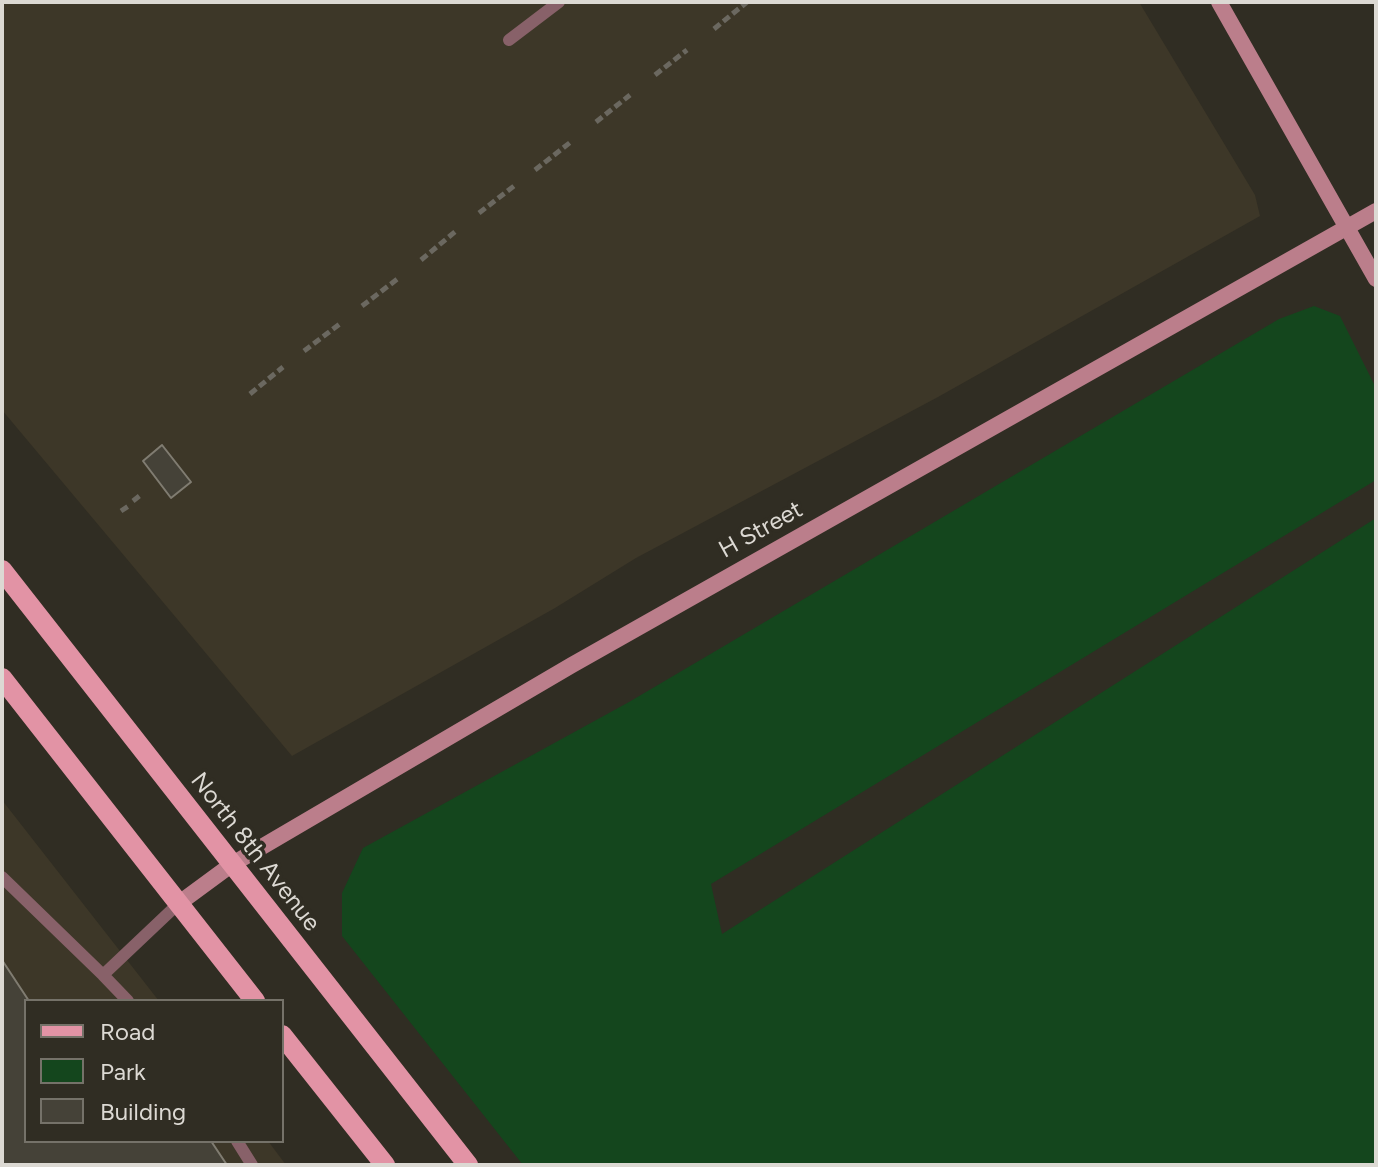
<!DOCTYPE html>
<style>
body{margin:0}
#map{position:relative;width:1378px;height:1167px;overflow:hidden;background:#302d23;font-family:Figtree,sans-serif}
canvas{display:block}
.frame{position:absolute;inset:0;border:4px solid #dcd9d3;pointer-events:none}
.legend{position:absolute;left:24px;top:999px;width:260px;height:144px;box-sizing:border-box;background:#302d23;border:2px solid #757269;margin:0;padding:10px 14px;list-style:none;font-size:24px;color:#dcd9d3}
.legend li{display:flex;align-items:center;gap:16px;height:40px}
.legend b{width:40px;border:2px solid #757269}
</style>
<div id="map">
<canvas width="1378" height="1167"></canvas>
<div class="frame"></div>
<ul class="legend">
<li><b style="height:10px;background:#e293a5"></b>Road</li>
<li><b style="height:22px;background:#14461d"></b>Park</li>
<li><b style="height:22px;background:#454238"></b>Building</li>
</ul>
</div>
<script>
const ctx = document.querySelector('canvas').getContext('2d');
ctx.lineJoin = 'round';
function fillPath(path, color) { ctx.fillStyle = color; ctx.fill(path, 'evenodd'); }
function strokePath(path, color, width, dash) { ctx.strokeStyle = color; ctx.lineWidth = width; ctx.lineCap = dash ? 'butt' : 'round'; ctx.setLineDash(dash || []); ctx.stroke(path); }
function drawText(font, color, halo, rows, align = 'center') {
  ctx.font = font + ' Figtree,sans-serif'; ctx.lineWidth = 7; ctx.setLineDash([]); ctx.textBaseline = 'middle'; ctx.strokeStyle = halo; ctx.fillStyle = color; for (const [text, x, y, turn = 0] of rows) {
    ctx.save(); ctx.translate(x, y); ctx.rotate((+turn || 0) * Math.PI / 180); ctx.textAlign = isNaN(turn) ? turn : align; if (halo) ctx.strokeText(text, 0, 0); ctx.fillText(text, 0, 0); ctx.restore();
  }
}
fillPath(new Path2D(`
 M2 2H1139L1255 195 1260 216 938 397 636 558 555 608 292 756 2 410Z
 M2 800 159 1001H26V1141H268L286 1165H2Z`), '#3d3728');
fillPath(new Path2D(`
 M1314 306 1340 316 1376 388V480L711 884 722 934 1376 518V1165H523L342 936V893L363 848 629 702 1279 319Z`), '#14461d');
const building = new Path2D(`
 M162 445 191 482 171 498 143 461Z
 M2 960 29 1001H26V1141H211L227 1165H2Z`);
fillPath(building, '#454238');
strokePath(building, '#807c71', 2);
strokePath(new Path2D(`
 M714 29 747 2
 M655 75 687 50
 M596 122 630 95
 M535 170 572 141
 M479 213 514 186
 M421 260 456 231
 M362 306 400 277
 M304 351 341 323
 M250 394 283 367
 M133 501 142 494
 M121 511 130 505`), '#6b6860', 5, [8, 4]);
strokePath(new Path2D(`
 M509 40 559 2
 M2 877 103 975 178 904
 M103 975 128 1001
 M237 1141 252 1165`), '#886169', 12);
strokePath(new Path2D(`
 M1219 2 1376 279
 M178 904 231 865 572 665 1376 211`), '#bb7e8b', 16);
strokePath(new Path2D(`
 M2 570 468 1165
 M2 678 255 1001
 M282 1035 385 1165`), '#e293a5', 20);
drawText('24px', '#dcd9d3', '#302d23', [
 ["H Street",761,530,-29],
 ["North 8th Avenue",255,852,52]
]);
</script>
